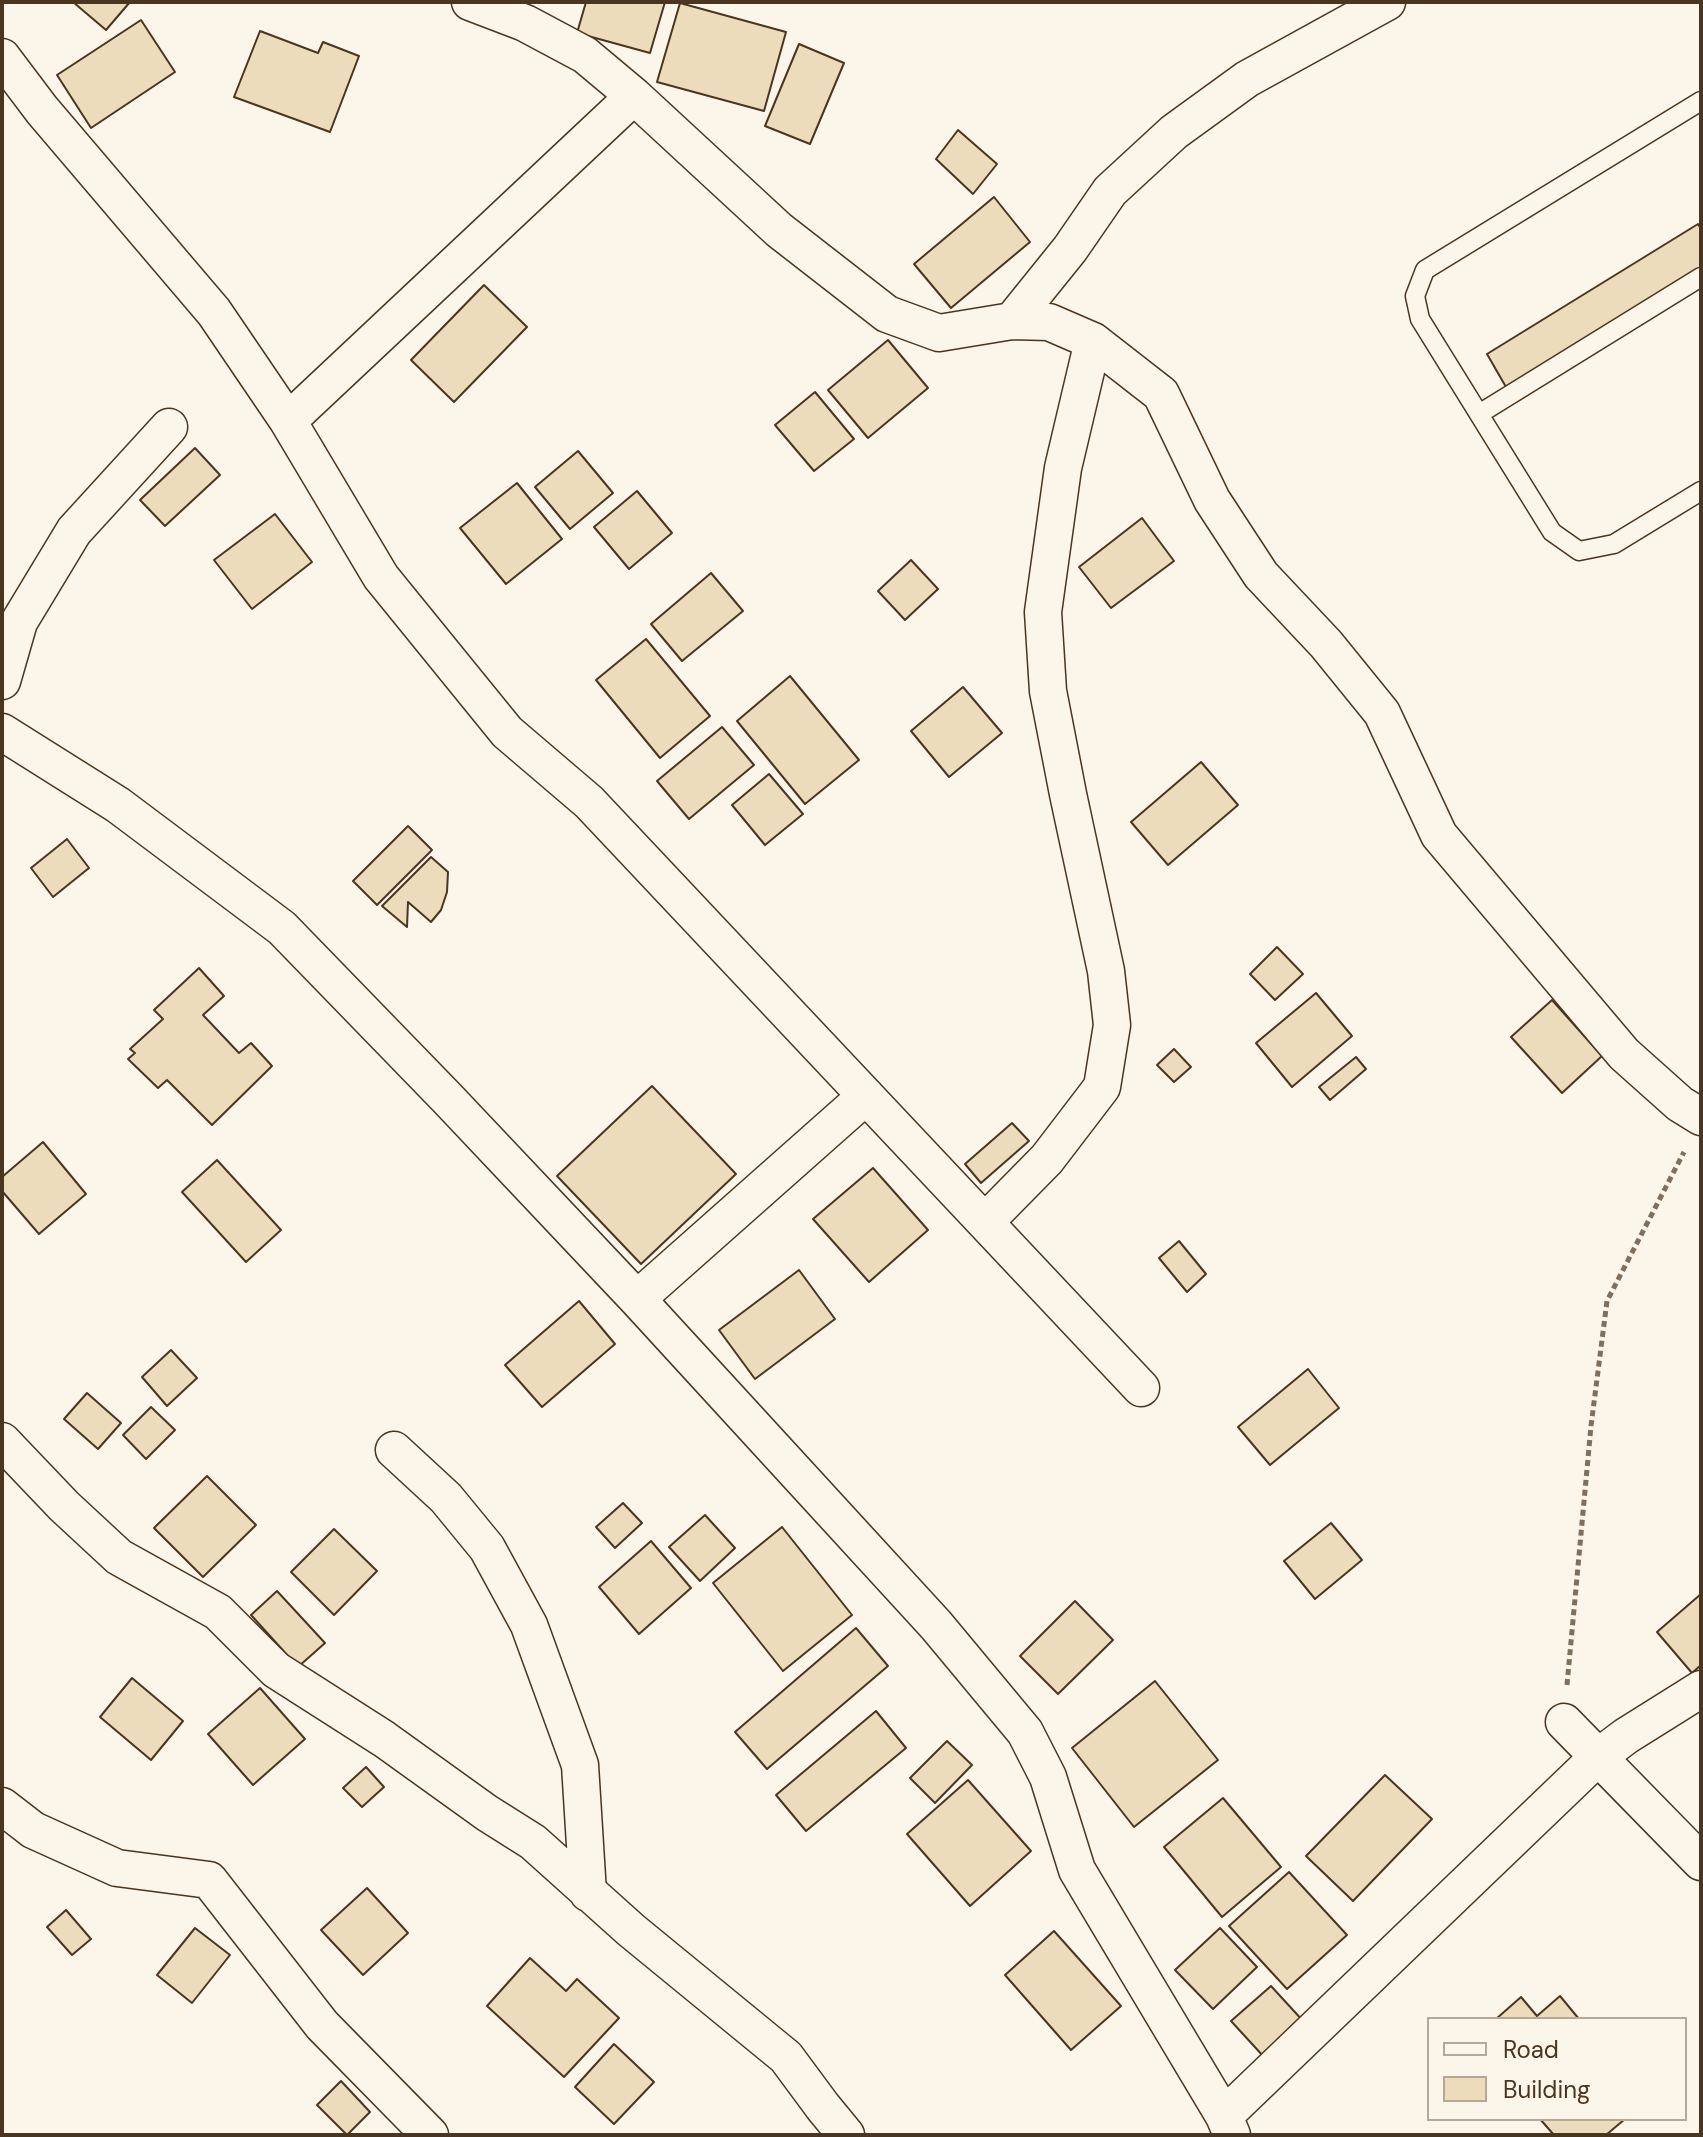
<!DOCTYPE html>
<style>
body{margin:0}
#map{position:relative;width:1703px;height:2137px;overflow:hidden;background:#fbf6e9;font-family:"DM Sans",sans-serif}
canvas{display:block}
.frame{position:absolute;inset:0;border:4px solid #4a3520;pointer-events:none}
.legend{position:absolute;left:1427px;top:2017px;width:260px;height:104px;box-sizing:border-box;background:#fbf6e9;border:2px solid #b4a999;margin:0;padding:10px 14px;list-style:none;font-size:24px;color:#4a3520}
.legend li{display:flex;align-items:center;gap:16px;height:40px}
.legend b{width:40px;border:2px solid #b4a999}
</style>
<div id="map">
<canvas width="1703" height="2137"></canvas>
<div class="frame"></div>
<ul class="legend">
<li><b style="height:10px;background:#fbf6e9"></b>Road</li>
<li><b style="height:22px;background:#ecdcbc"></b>Building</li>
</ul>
</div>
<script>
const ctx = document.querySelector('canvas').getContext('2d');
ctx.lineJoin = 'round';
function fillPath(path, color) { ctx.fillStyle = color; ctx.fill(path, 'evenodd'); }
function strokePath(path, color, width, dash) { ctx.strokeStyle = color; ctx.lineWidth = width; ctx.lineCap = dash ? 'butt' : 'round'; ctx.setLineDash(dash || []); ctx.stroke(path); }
const building = new Path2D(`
 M73 2H130L106 30Z
 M586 2H665L650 53 577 33Z
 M680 3 786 32 764 111 657 82Z
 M141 20 175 72 91 128 57 75Z
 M260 31 318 53 323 42 359 56 330 132 234 97Z
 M799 44 844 63 810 144 765 126Z
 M958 130 997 164 973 194 936 159Z
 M994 197 1030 242 951 308 914 264Z
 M1698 224 1701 229V267L1506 387 1487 354Z
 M484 285 527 327 454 402 411 360Z
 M888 340 928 388 868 438 828 390Z
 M815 392 854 439 814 471 775 425Z
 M195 448 220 475 165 526 140 500Z
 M578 451 613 493 570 529 535 487Z
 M517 483 562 539 506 584 460 528Z
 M637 491 672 533 629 569 594 527Z
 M275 514 312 562 252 609 214 560Z
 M1142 518 1174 561 1111 608 1079 567Z
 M911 560 938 589 905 620 878 591Z
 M711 573 743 611 682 661 651 624Z
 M646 639 710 716 660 758 596 680Z
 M790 676 859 760 805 804 737 721Z
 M963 687 1002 733 949 777 911 731Z
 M722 727 754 765 689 819 657 781Z
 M1201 762 1238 805 1168 865 1131 822Z
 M769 774 803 814 765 845 732 805Z
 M408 826 432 850 377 905 353 881Z
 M67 839 89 868 53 897 31 868Z
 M431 857 448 872 447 892 441 910 431 922 408 902 407 927 382 906Z
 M1277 947 1303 974 1275 1000 1250 974Z
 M199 968 224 996 203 1015 239 1053 251 1043 272 1066 212 1125 167 1080 158 1088 128 1059 135 1053 130 1049 163 1019 154 1010Z
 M1316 993 1352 1036 1292 1087 1256 1043Z
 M1552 1000 1602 1056 1562 1093 1511 1037Z
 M1174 1049 1191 1067 1174 1082 1157 1065Z
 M1356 1057 1366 1069 1330 1100 1319 1087Z
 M652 1086 736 1174 641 1264 557 1176Z
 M1012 1123 1029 1141 981 1183 965 1164Z
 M43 1142 86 1194 39 1234 2 1191V1177Z
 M217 1160 281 1230 246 1262 182 1192Z
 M873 1168 928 1230 869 1282 813 1219Z
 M1179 1241 1206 1274 1187 1292 1159 1258Z
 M799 1270 835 1319 755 1379 719 1330Z
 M579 1301 615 1344 542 1407 505 1365Z
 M171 1350 197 1378 167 1406 142 1377Z
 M1308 1369 1339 1408 1270 1465 1238 1427Z
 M87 1393 121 1423 98 1449 64 1419Z
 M151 1407 175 1430 146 1459 123 1435Z
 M207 1476 256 1525 203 1577 154 1528Z
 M623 1503 642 1523 615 1548 596 1527Z
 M705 1515 735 1548 700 1581 669 1547Z
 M1331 1523 1362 1560 1315 1599 1284 1561Z
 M782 1527 852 1615 783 1671 713 1583Z
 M334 1529 377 1571 334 1615 291 1572Z
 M651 1541 691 1588 639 1634 599 1587Z
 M277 1591 325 1643 298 1667 251 1615Z
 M1701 1594V1665L1692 1673 1657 1632Z
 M1075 1601 1113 1640 1058 1694 1020 1656Z
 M856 1628 888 1666 767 1769 735 1732Z
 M132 1678 183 1721 151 1760 100 1717Z
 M1155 1681 1218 1760 1134 1827 1072 1748Z
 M260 1688 305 1739 253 1785 208 1734Z
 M876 1711 906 1748 806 1831 776 1795Z
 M947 1741 972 1765 935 1803 910 1778Z
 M366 1767 384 1787 362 1807 343 1788Z
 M1385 1775 1432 1819 1353 1901 1306 1856Z
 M968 1780 1031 1851 970 1906 907 1834Z
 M1223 1798 1281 1867 1222 1917 1164 1847Z
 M1289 1872 1347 1935 1287 1989 1229 1926Z
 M367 1888 408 1933 363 1975 321 1930Z
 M66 1910 91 1939 72 1955 47 1927Z
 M195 1928 230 1955 192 2003 157 1975Z
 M1220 1928 1257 1967 1213 2009 1175 1970Z
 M1054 1931 1121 2006 1071 2050 1005 1975Z
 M530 1958 566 1991 577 1979 619 2018 564 2077 487 2006Z
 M1271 1986 1304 2022 1264 2057 1231 2021Z
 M1560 1996 1579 2019H1496L1521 1997 1537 2016Z
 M614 2044 654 2082 614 2124 575 2087Z
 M341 2081 370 2112 347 2135 317 2105Z
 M1540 2119H1625L1606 2135H1554Z`);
fillPath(building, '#ecdcbc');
strokePath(building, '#4a3520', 2);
const lane = new Path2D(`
 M1701 101 1425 270 1415 296 1420 319 1552 532 1579 551 1614 544 1701 491
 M1479 414 1701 277`);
const street = new Path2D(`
 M470 2 525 23 585 55 634 96 779 230 887 314 939 333 1012 321 1049 322 1093 341 1161 394 1212 500 1261 575 1326 644 1382 713 1439 835 1624 1054 1680 1104 1701 1117
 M2 57 42 110 214 312 288 421 381 577 507 732 589 802 1141 1388
 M1012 321 1070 249 1110 191 1174 132 1247 79 1387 2
 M288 421 634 96
 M2 681 19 622 74 531 169 427
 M2 732 118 805 282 928 448 1099 637 1299 936 1625 1025 1732 1048 1777 1077 1870 1224 2116 1232 2135
 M985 1222 1047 1159 1102 1087 1112 1025 1106 971 1068 794 1048 691 1043 612 1063 468 1093 341
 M637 1299 866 1096
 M2 1441 64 1506 119 1557 218 1612 276 1670 384 1739 487 1813 533 1842 631 1930 786 2057 823 2107 846 2135
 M394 1450 446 1498 487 1548 529 1625 580 1765 588 1893
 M1564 1722 1701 1862
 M2 1806 33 1830 117 1868 209 1880 322 2025 430 2135
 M1224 2116 1598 1757 1626 1736 1701 1689`);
strokePath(lane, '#4a3520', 21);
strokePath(street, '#4a3520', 39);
strokePath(new Path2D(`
 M1567 1685 1591 1426 1607 1301 1684 1152`), '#7f6f5c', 5, [6, 4]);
strokePath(lane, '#fbf6e9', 18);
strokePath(street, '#fbf6e9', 36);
</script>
